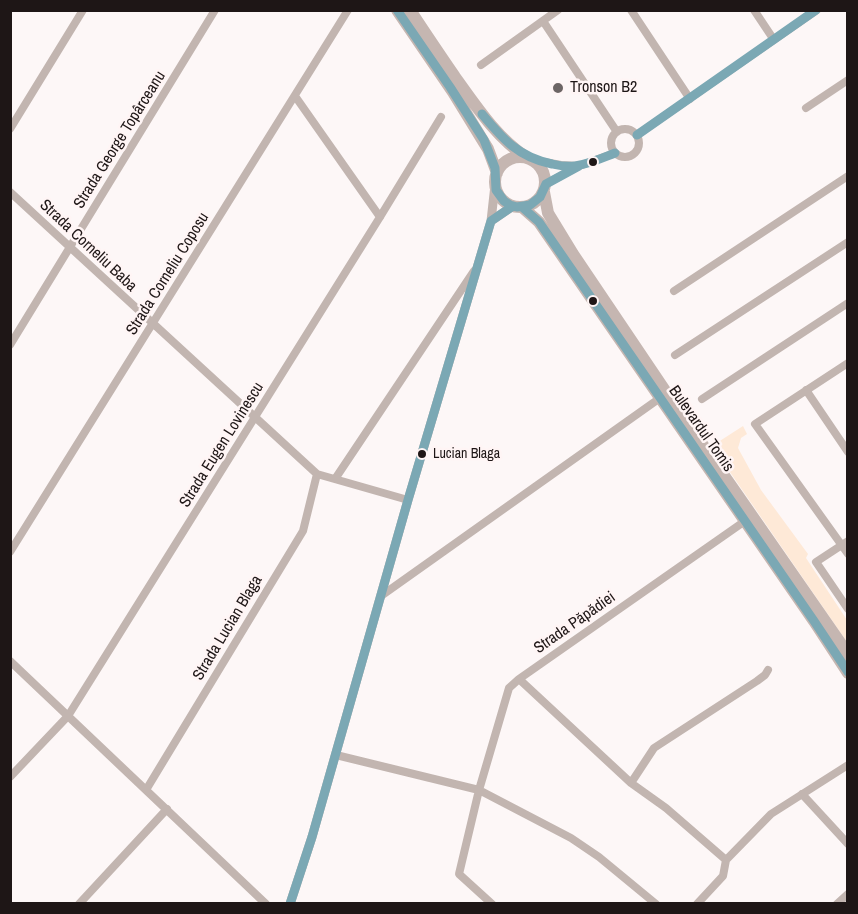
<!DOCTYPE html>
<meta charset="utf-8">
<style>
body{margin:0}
#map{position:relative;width:858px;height:914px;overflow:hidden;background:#fdf7f7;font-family:"Archivo Narrow",sans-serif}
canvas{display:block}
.frame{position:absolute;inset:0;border:12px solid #1e1616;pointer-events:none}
</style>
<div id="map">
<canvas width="858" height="914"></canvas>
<div class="frame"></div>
</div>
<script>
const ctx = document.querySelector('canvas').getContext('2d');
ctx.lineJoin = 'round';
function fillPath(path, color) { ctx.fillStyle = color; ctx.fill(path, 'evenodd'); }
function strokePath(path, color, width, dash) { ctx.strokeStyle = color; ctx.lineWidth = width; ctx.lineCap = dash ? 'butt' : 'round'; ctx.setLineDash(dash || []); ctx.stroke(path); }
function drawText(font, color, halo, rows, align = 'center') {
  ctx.font = font + ' "Archivo Narrow",sans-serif'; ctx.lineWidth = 5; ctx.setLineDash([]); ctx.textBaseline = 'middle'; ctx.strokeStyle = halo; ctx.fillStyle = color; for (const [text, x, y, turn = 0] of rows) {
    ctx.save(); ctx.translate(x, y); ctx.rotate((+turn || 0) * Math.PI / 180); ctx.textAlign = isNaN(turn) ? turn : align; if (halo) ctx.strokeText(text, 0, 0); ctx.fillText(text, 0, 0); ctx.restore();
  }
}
fillPath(new Path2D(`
 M743 426 747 434 741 438 738 448 761 490 808 554 806 558 847 620V642L712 446Z`), '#fee9d7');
strokePath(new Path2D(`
 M631 10 690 99
 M754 10 774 40
 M543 21 617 132
 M481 65 558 10
 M295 96 380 217
 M806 108 848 80
 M10 129 83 10
 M611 143a14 14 0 1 1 28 0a14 14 0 1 1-28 0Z
 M637 135 817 10
 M533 160 561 165 579 166 615 153
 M546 184 577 167
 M10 192 317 474 408 500
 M674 291 848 176
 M10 345 215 10
 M675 355 848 242
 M848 363 755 424 848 554
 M806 390 848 452
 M702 399 848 303
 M335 479 474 271
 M848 541 816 562 848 609
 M10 552 348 10
 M381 596 660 398
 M10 661 266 904
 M519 679 631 783 666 808 726 860
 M336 755 479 790 571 838 599 857 656 904
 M10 777 68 716 380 217 441 117
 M631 783 654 748 757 681 765 675 768 670
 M146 790 303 531 317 474
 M802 794 848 844
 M79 904 167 809
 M492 904 459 874 479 790 509 688 519 679 745 521
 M697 904 723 876 726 860 771 814 848 765
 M837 904 848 894`), '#c2b5b0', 8);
strokePath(new Path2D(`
 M491 221 513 206
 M290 904 312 837 408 500 491 221 495 185`), '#c2b5b0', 9);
strokePath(new Path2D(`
 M397 10 453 92 488 149 497 173
 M410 10C425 33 440 55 455 77 476 106 496 137 526 157
 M495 182a25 25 0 1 1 50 0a25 25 0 1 1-50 0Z
 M544 192 548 213 573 254 666 392 848 654
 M522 207 539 222 814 621 848 673`), '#c5b6b1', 12);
strokePath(new Path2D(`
 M397 10 450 87 484 140 495 168 496 190 504 201 510 205 517 207 530 205 540 197 546 184 579 166
 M482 114C503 139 518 157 552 164 560 166 567 167 575 166 589 164 602 158 615 153
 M637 135 816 10
 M522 207 539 222 814 621 848 672
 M290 904 312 837 408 500 491 221 513 206`), '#7ba8b4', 9);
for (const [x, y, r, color] of [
 [558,88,6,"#6c6565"],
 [593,162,5,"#1e1616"],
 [593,301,5,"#1e1616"],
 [422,454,5,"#1e1616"]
]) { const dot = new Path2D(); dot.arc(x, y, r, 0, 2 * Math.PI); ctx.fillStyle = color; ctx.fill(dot); strokePath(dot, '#fff5f5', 2); }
drawText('14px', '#1e1616', '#fff5f5', [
 ["Lucian Blaga",433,454]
], 'left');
drawText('16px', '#1e1616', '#fff5f5', [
 ["Tronson B2",570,88]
], 'left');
drawText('16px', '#1e1616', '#fff5f5', [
 ["Strada George Topârceanu",120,140,-58],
 ["Strada Corneliu Baba",88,246,43],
 ["Strada Corneliu Coposu",168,274,-58],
 ["Bulevardul Tomis",701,429,55],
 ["Strada Eugen Lovinescu",222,445,-58],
 ["Strada Păpădiei",575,623,-35],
 ["Strada Lucian Blaga",228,628,-59]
]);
</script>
